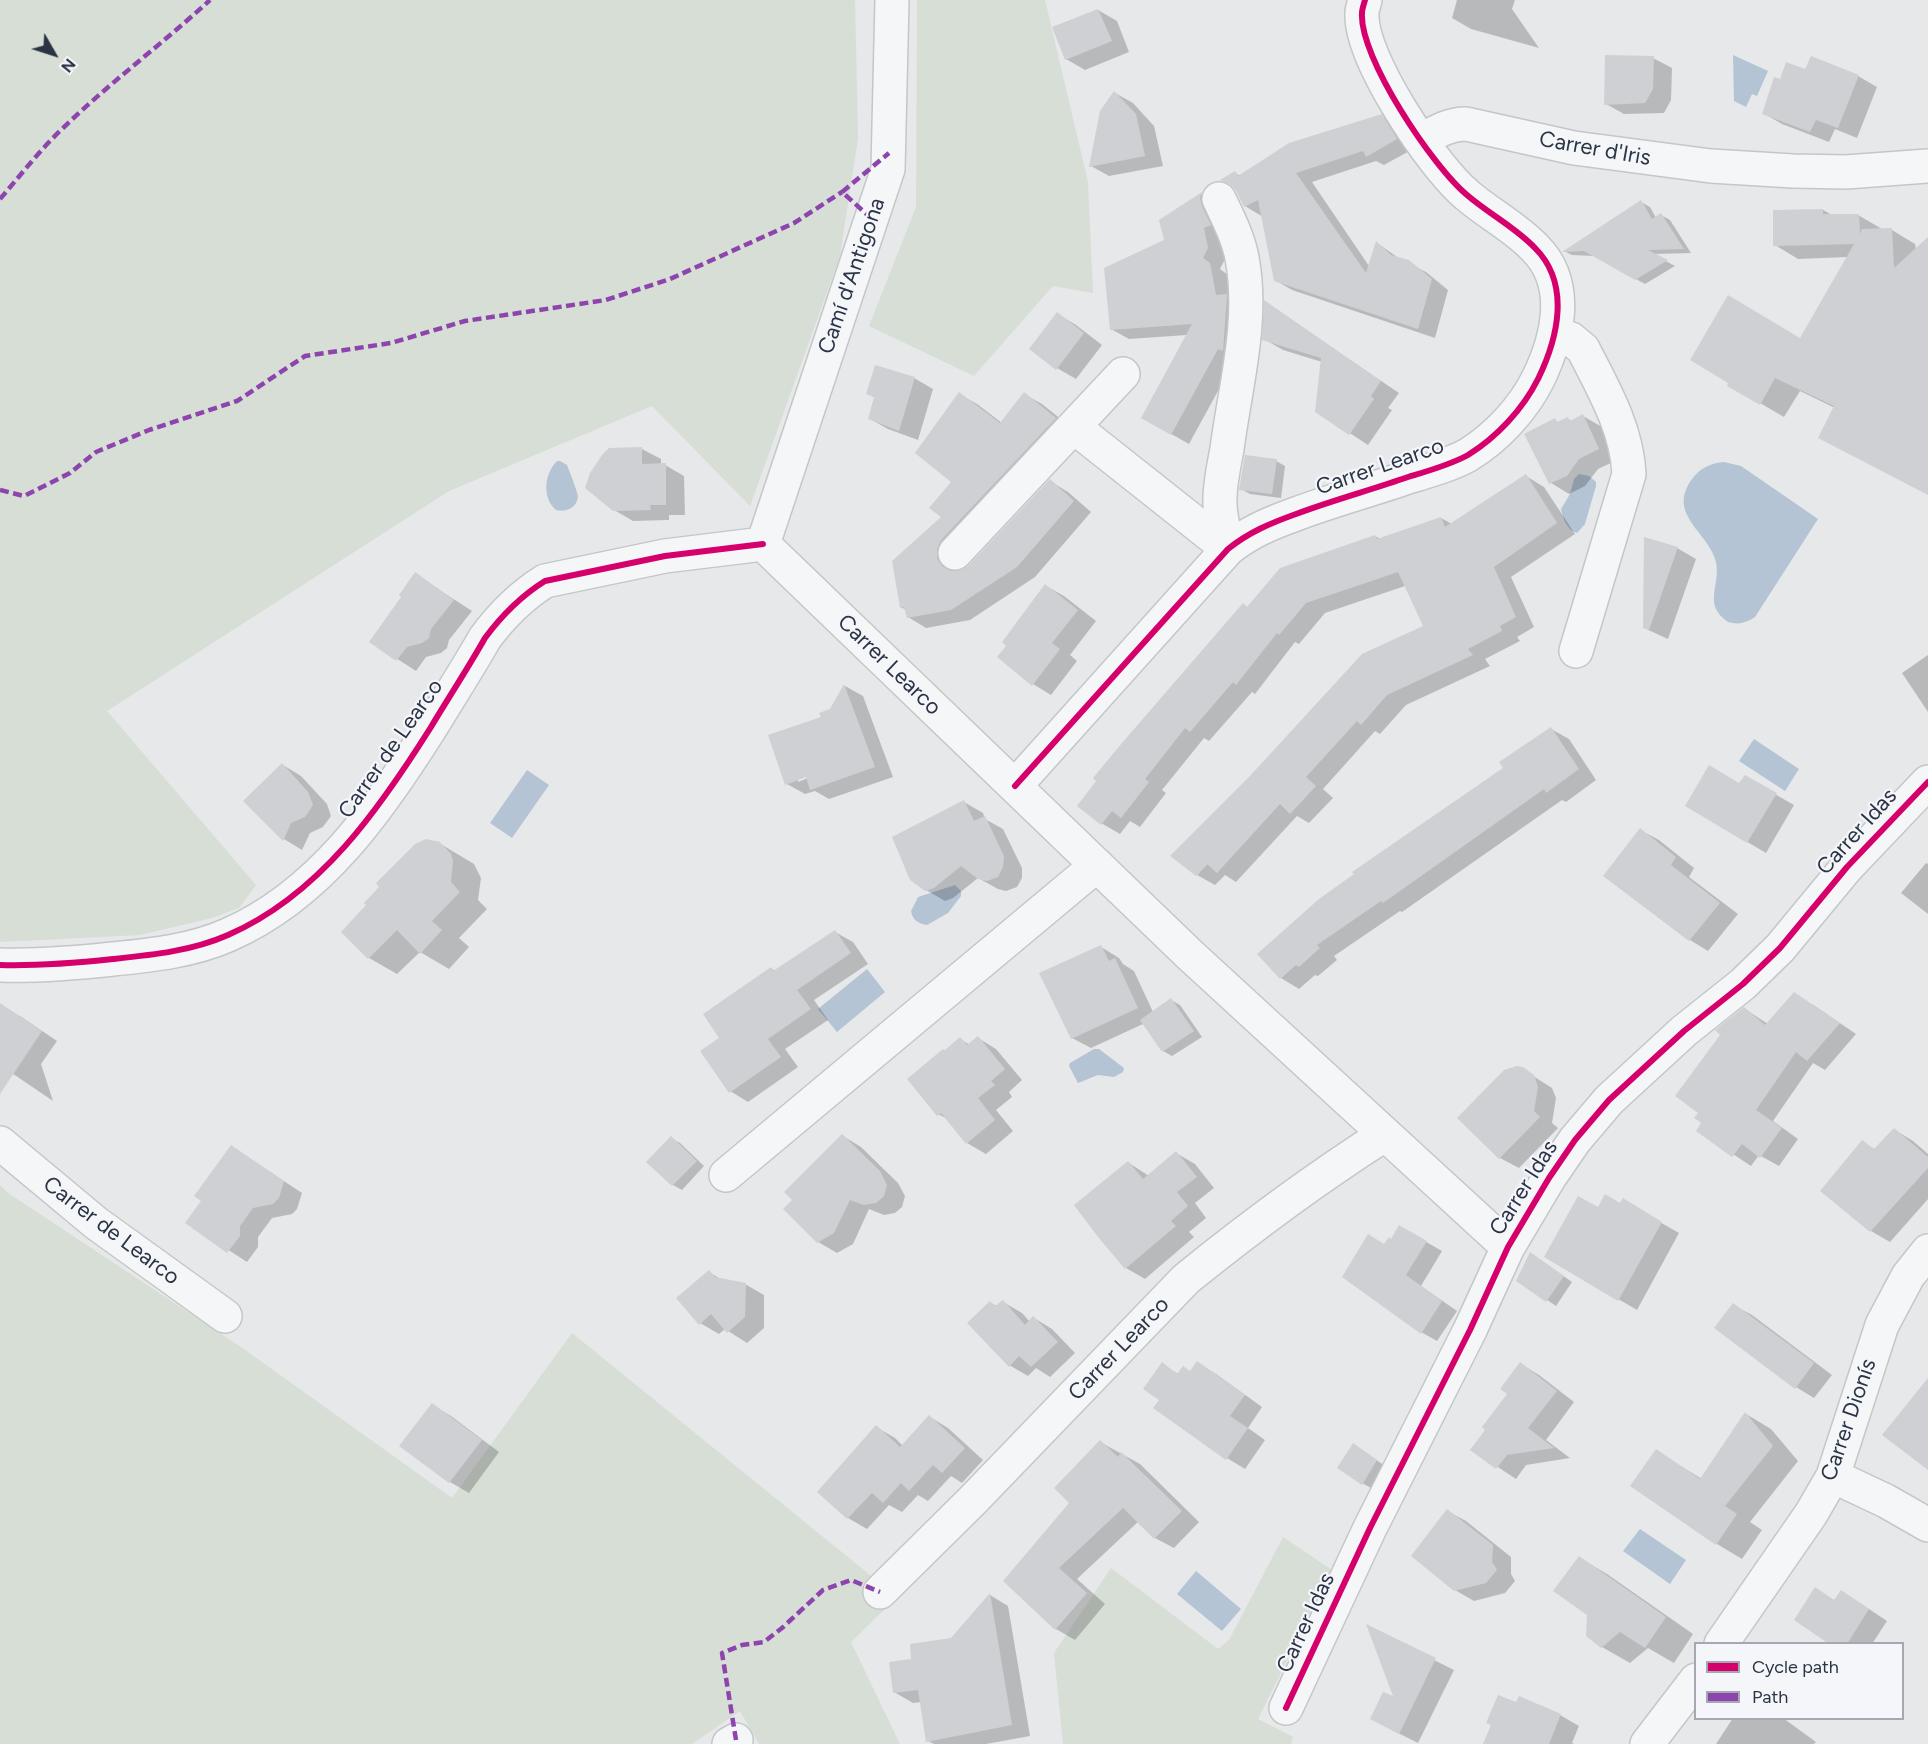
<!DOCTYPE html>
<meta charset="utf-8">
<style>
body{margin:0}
#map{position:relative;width:1928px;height:1744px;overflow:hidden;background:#e6e8ea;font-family:Figtree,sans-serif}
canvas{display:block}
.legend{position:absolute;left:1694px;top:1642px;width:210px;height:78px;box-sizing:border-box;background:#f4f6f9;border:2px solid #a4a8b1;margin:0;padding:8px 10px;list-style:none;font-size:18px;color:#2b3445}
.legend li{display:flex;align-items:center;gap:12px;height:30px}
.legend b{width:30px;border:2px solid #a4a8b1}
.north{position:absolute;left:24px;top:24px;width:60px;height:60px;-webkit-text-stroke:4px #f4f6f9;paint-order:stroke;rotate:129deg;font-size:16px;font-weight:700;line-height:24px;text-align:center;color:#2b3445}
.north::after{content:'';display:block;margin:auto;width:21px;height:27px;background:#2b3445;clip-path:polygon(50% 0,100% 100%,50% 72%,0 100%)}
</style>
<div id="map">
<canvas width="1928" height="1744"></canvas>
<ul class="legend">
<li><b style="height:8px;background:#d6006c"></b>Cycle path</li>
<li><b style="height:8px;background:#8e44ad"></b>Path</li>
</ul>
<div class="north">N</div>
</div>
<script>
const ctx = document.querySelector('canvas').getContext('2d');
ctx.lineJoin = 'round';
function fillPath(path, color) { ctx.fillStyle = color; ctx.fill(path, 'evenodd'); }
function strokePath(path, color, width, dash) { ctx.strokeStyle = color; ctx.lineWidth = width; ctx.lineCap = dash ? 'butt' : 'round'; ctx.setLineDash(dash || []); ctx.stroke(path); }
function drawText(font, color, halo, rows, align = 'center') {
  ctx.font = font + ' Figtree,sans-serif'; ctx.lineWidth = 4.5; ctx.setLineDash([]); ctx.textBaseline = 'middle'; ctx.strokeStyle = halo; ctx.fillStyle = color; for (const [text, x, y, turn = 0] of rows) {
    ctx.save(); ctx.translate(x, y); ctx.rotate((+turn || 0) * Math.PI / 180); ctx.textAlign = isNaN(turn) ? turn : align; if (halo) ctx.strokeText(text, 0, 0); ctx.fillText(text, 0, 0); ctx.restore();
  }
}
fillPath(new Path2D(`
 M0 0H855L858 138 840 256 750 506 652 406 449 491 107 711 256 885 239 908 212 918 140 935 0 942Z
 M917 0H1045L1088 182 1093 293 1053 286 974 376 869 326 916 207Z
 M0 1185 8 1193 241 1347 452 1498 572 1333 870 1575 887 1607 851 1642 900 1744H759L740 1711 692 1744H0Z
 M1283 1537 1332 1570 1258 1719 1293 1737 1291 1744H1063L1054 1653 1111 1568 1218 1649 1229 1640Z`), '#d6ded6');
fillPath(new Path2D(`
 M1733 55 1768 71 1757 96 1752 94 1746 107 1734 101Z
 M557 461H560L567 465C569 470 578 493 578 497 576 509 566 512 556 510 542 498 544 474 557 461Z
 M1724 462 1741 466 1818 519 1755 617C1746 623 1738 625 1728 622 1702 604 1721 586 1716 562 1709 532 1666 515 1692 479 1700 468 1711 463 1724 462Z
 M1579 474 1589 476 1596 482V486L1585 524 1577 533C1567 530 1563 519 1561 509L1570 494 1574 479Z
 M1754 739 1799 769 1785 791 1739 761Z
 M527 770 549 785 512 838 490 823Z
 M955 885 961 891V896L948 913 927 925C918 923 913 921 911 911L918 897Z
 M867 969 885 992 837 1032 818 1009Z
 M1094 1049H1099L1124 1068 1123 1072 1114 1077 1098 1075 1078 1083 1069 1066 1070 1063Z
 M1640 1529 1686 1560 1670 1584 1623 1551Z
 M1196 1571 1241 1609 1222 1631 1177 1594Z`), '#b4c4d5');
fillPath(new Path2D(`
 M1457 0H1515L1512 9 1539 48 1471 29 1452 18Z
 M1098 10 1117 21 1129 52 1085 70 1066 59Z
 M1653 58 1672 68 1671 100 1664 113 1624 114 1606 104Z
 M1806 71 1858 76 1877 87 1857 138 1835 129 1829 142 1782 124 1763 113 1780 81Z
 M1115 93 1133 103 1154 126 1163 166 1109 176 1091 166Z
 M1381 116 1398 126 1413 149 1384 165 1376 161 1312 182 1369 266 1377 243 1400 259 1426 272 1448 290 1435 338 1292 290 1275 280 1263 217 1245 206 1235 187 1223 180 1235 173 1241 176Z
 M1202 194 1219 203 1221 238 1225 259 1220 269 1228 275 1236 358 1189 444 1143 418 1187 335 1129 339 1111 329 1166 241 1161 220Z
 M1641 202 1650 207 1656 218 1661 215 1670 220 1691 253 1653 254 1675 266 1645 284 1594 256 1572 255 1564 251Z
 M1823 210 1832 215H1858L1882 229 1892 230 1915 244 1916 250 1928 239V495L1835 408 1800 391 1784 417 1729 385 1801 340 1848 257 1798 259 1775 245Z
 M1266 303 1399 393 1388 408 1392 410 1368 445 1316 411 1322 362 1283 350 1264 339Z
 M1058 314 1076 325 1102 345 1076 379 1057 368Z
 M914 378 933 389 918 440 888 429 870 419 876 398 868 394Z
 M959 394 977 404 1002 423 1024 394 1042 404 1073 429 954 560 956 573 969 567 1050 481 1068 492 1091 512 1035 577 970 620 926 628 908 617 906 610 901 607 943 517 953 482Z
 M1583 416 1602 427 1617 460 1598 469 1585 486 1569 494 1551 483 1526 434 1555 420 1559 423 1568 419 1572 421Z
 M642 449 661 459V465H665L684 476 685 515H669V520L633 521 614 510 609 450Z
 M1276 461 1285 466 1281 498 1250 494 1241 489Z
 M1526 476 1544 487 1575 534 1511 577 1534 627 1517 637 1520 641 1485 659 1490 666 1406 705 1380 734 1375 731 1323 789 1333 798 1309 823 1297 816 1236 882 1225 875 1215 885 1197 875 1425 627 1405 586 1325 613 1299 644 1295 642 1255 694 1252 692 1209 741 1204 738 1162 790 1166 793 1140 827 1130 821 1120 834 1101 823 1248 608 1375 536 1380 539 1441 518 1452 524Z
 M1677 548 1696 559 1668 639 1644 628Z
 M415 574 472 611 449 640 447 648 441 653 426 657 416 671 371 642 402 597Z
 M1046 586 1064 596 1096 621 1070 655 1077 661 1051 695 1033 684Z
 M1928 655V712L1902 673Z
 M845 686 863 696 893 777 829 799 815 791 805 794 787 784 823 718 831 710ZM812 773 813 776 798 782V778Z
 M1551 729 1569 739 1596 780 1566 802 1562 800 1402 912 1400 911 1334 956 1337 960 1318 976 1315 975 1299 989 1281 978 1505 768Z
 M283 765 301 776 327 804 331 816 323 827 310 833 302 850 284 839Z
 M1745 777 1794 805 1766 853 1687 806 1740 785Z
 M964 802 983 813 985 819 1003 829 1022 868V878L1017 887 1006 891 998 889 978 878 953 898 945 901 926 890Z
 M1640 830 1659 840 1694 868 1689 877 1738 914 1708 951 1690 940 1605 875Z
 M439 843 474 864 481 878 478 900 487 909 459 938 469 947 449 969 420 952 397 974 369 958Z
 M1926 863 1928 864V914L1901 893Z
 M835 932 853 942 868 964 814 1000 828 1020 785 1049 798 1067 748 1102 730 1091 771 968 775 971Z
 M1101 947 1119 958 1123 964 1134 971 1153 1012 1171 1000 1180 1005 1202 1037 1172 1056 1163 1051 1143 1024 1091 1048 1072 1038Z
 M1812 1004 1856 1034 1825 1070 1813 1063 1773 1121 1798 1139 1779 1166 1759 1155 1751 1166 1698 1131 1745 1009 1768 1024Z
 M0 1014 20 1016 57 1041 41 1064 53 1101 0 1065Z
 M978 1038 996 1049 1022 1080 1009 1092 1012 1097 996 1110 1013 1131 986 1154 967 1143 949 1120 938 1114 945 1052 960 1039 970 1045Z
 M1522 1069 1552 1088 1556 1098 1552 1123 1558 1128 1519 1168 1500 1158 1459 1118Z
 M1895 1130 1913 1141 1928 1154V1199L1890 1242 1871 1231 1822 1190 1863 1142 1876 1150Z
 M843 1136 861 1147 898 1183 905 1196 902 1207 895 1213 884 1215 869 1209 853 1244 837 1253 818 1242Z
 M671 1138 680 1143 704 1166 682 1190 673 1185 648 1162Z
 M232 1147 302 1193 297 1209 292 1214 272 1218 258 1237V1247L247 1262 187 1223 203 1200Z
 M1176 1153 1195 1164 1214 1188 1195 1203 1206 1218 1189 1232 1194 1237 1145 1279 1126 1268 1129 1163 1149 1176Z
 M1623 1201 1679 1233 1637 1310 1546 1257 1599 1209 1621 1205Z
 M1400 1227 1442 1251 1421 1286 1457 1311 1437 1341 1421 1332 1385 1246 1392 1240Z
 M1539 1259 1572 1282 1556 1306 1518 1280Z
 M709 1272 724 1281 745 1284 764 1295V1328L747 1343 725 1329 719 1334 700 1323Z
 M1003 1302 1022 1313 1030 1322 1034 1318 1052 1329 1075 1353 1050 1377 1036 1368 1028 1376 1009 1365 990 1303 997 1306Z
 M1733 1305 1752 1315 1832 1375 1814 1398 1796 1387Z
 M1197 1363 1216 1374 1262 1407 1248 1428 1265 1440 1245 1469 1227 1458 1161 1399 1162 1364 1178 1374 1191 1372Z
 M1521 1364 1539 1375 1574 1402 1546 1440 1570 1458 1526 1465 1516 1479 1472 1450 1509 1394Z
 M432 1405 451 1416 499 1452 469 1493 450 1482 401 1446Z
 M1746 1414 1771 1429 1798 1461 1750 1522 1762 1530 1742 1559 1717 1544 1656 1451 1702 1479Z
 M930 1417 948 1428 983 1460 962 1483 951 1476 928 1501 918 1495 902 1512 889 1505 867 1529 848 1518 819 1492 876 1427 895 1438 903 1446Z
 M1100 1442 1140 1464 1199 1522 1174 1548 1155 1538 1139 1521 1077 1579 1105 1604 1075 1640 1056 1629 1005 1581 1071 1503Z
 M1362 1450 1385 1466 1371 1488 1362 1483Z
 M1447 1511 1466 1521 1511 1557V1574L1515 1581 1505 1593 1474 1601 1455 1590Z
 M1580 1558 1607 1574 1693 1634 1674 1663 1648 1648 1630 1663 1602 1647 1588 1615Z
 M1815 1589 1836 1601 1860 1603 1887 1621 1872 1644H1832Z
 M990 1595 1008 1606 1030 1736 986 1744H934L928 1741 921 1702 913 1703 894 1692 912 1660 952 1639Z
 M1368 1627 1454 1670 1418 1743 1390 1729 1396 1699Z
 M1517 1704 1560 1715 1579 1726 1572 1743 1574 1744H1485Z
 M1733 1718H1783L1816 1742 1814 1744H1716Z`), '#0003');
fillPath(new Path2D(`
 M1098 9 1112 41 1065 60 1052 27Z
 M1605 55 1654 56 1653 89 1645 103 1604 105Z
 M1811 56 1859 75 1838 128 1816 120 1810 132 1762 114 1774 77 1780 79 1786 62 1805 69Z
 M1114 91 1136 114 1145 156 1089 167 1100 111Z
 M1382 114 1397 139 1366 157 1363 151 1296 173 1366 273 1376 241 1391 255 1409 260 1432 279 1418 329 1274 281 1258 200 1244 207 1236 191 1230 184 1220 180 1235 171 1238 176 1289 143Z
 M1202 192 1200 198 1202 207 1211 225 1204 228 1208 248 1203 258 1210 263 1216 295 1227 294 1223 351 1218 349 1171 435 1141 418 1192 324 1110 330 1104 268 1164 240 1159 220Z
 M1641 200 1652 219 1661 213 1684 249 1648 250 1668 260 1635 280 1584 251 1562 252Z
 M1823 209V214H1859L1860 234 1862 229 1892 228 1894 268 1928 237V495L1818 438 1834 406 1775 378 1760 405 1727 386 1728 383 1690 360 1728 295 1800 338 1854 244 1773 246V210Z
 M1264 300 1381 381 1371 396 1374 399 1349 435 1315 412 1321 358 1262 340Z
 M1057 312 1084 333 1056 370 1029 349Z
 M875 365 915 377 899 431 868 419 874 397 866 394Z
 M959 392 1000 423 1024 392 1056 418 941 540 937 549V559L942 566 951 571H960L968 566 1050 479 1074 501 1017 567 951 610 907 618 904 607 900 608 892 561 941 517 929 508 951 482 915 453Z
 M1583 414 1599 449 1579 459 1567 476 1549 484 1524 434 1555 418 1557 422 1568 417 1570 421Z
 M642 447V464L666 463V505H650L651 510 613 511 585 488 590 473 602 455 609 448Z
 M1245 455 1277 459 1272 494 1239 490Z
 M1526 474 1557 523 1494 567 1516 617 1500 626 1502 631 1468 649 1473 655 1387 695 1361 725 1357 721 1306 777 1316 786 1290 814 1280 804 1217 873 1207 864 1196 876 1170 856 1249 777 1362 654 1423 626 1398 572 1306 603 1279 635 1277 633 1236 685 1233 682 1190 732 1185 728 1145 779 1149 782 1121 818 1112 811 1101 825 1077 806 1096 781 1093 778 1122 743 1243 603 1247 607 1280 568 1375 535 1377 539 1441 517 1445 527Z
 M1644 537 1678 547 1649 630 1643 628Z
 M415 572 454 600 431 629 429 638 422 643 407 647 396 661 369 642 401 597 399 595Z
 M1045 584 1078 610 1052 643 1060 649 1032 686 997 657 1006 646 1002 642Z
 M844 684 875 767 810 790 806 777 785 785 768 735 821 717 819 713 830 709Z
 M1551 727 1579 769 1546 793 1544 789 1383 903 1381 901 1317 945 1320 948 1299 967 1296 965 1280 979 1257 954 1319 899 1354 874 1352 872 1503 768 1499 762Z
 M282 763 308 792 313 805 305 817 291 823 283 841 243 801Z
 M1709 765 1739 783 1745 775 1777 793 1747 843 1685 806Z
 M964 800 974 821 985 816 1004 856 1003 867 998 877 987 881 978 879 961 866 934 888 925 891 910 880 892 837Z
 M1640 828 1676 857 1671 865 1720 903 1689 941 1603 876Z
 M426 839 440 842 451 854 453 861 451 882 460 892 432 921 442 930 420 954 397 930 368 959 341 932 366 905 364 903 379 887 376 883 415 844Z
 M835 930 851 953 797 990 811 1009 768 1039 781 1057 729 1093 700 1051 719 1038 703 1014 771 967 773 971Z
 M1101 945 1109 961 1115 958 1138 1008 1071 1039 1039 973Z
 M1794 992 1840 1023 1807 1061 1796 1052 1756 1110 1782 1128 1760 1158 1742 1144 1732 1157 1696 1131 1701 1123 1694 1118 1698 1113 1675 1096 1720 1035 1715 1030 1744 1007 1765 1025Z
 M1171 998 1194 1031 1162 1052 1140 1020Z
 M0 1003 42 1031 0 1094Z
 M978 1036 1005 1069 991 1081 995 1085 978 1098 995 1120 966 1144 941 1113 937 1116 907 1079 943 1049 945 1050 960 1037 967 1045Z
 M1517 1066 1523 1067 1534 1075 1538 1087 1534 1111 1540 1117 1499 1159 1457 1118 1504 1070Z
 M1894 1128 1928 1157V1168L1870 1232 1820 1191 1862 1140 1874 1149Z
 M842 1134 880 1171 887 1185 884 1196 876 1203 864 1205 850 1200 834 1233 817 1243 783 1209 792 1200 784 1192Z
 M671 1136 697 1161 672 1186 646 1162Z
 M231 1145 284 1181 279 1198 273 1204 253 1208 240 1226V1236L227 1253 185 1223 201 1201 194 1196Z
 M1176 1151 1197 1177 1177 1192 1188 1206 1171 1221 1176 1226 1125 1269 1098 1237 1074 1205 1128 1161 1143 1179Z
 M1605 1194 1620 1203 1623 1198 1662 1222 1618 1301 1544 1257 1578 1196 1598 1207Z
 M1399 1225 1427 1241 1406 1275 1442 1301 1421 1334 1342 1277 1368 1234 1384 1244 1389 1237 1391 1239Z
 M1530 1252 1564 1276 1546 1302 1516 1281Z
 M709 1270 715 1277 746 1283 745 1317 727 1333 711 1314 699 1325 676 1298Z
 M1003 1300 1025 1325 1033 1316 1058 1342 1031 1367 1019 1356 1009 1367 967 1323 990 1301 995 1306Z
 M1733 1303 1814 1363 1795 1389 1714 1328Z
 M1197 1361 1245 1395 1230 1416 1248 1428 1226 1460 1153 1408 1159 1400 1143 1389 1162 1362 1177 1374 1183 1366 1190 1371Z
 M1520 1362 1557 1391 1528 1428 1554 1448 1507 1455 1496 1469 1470 1450 1485 1430 1482 1427 1507 1394 1500 1389Z
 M1928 1378V1470L1882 1435Z
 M432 1403 482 1440 449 1483 399 1446Z
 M1745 1412 1773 1446 1725 1506 1737 1514 1716 1545 1630 1486 1656 1449 1700 1479Z
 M929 1415 965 1448 942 1473 933 1465 909 1491 901 1483 883 1503 872 1493 847 1519 817 1492 876 1425 900 1447Z
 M1100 1440 1118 1457 1121 1452 1182 1511 1154 1539 1123 1508 1059 1568 1087 1593 1055 1630 1003 1581 1069 1503 1054 1488Z
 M1353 1443 1377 1460 1362 1485 1337 1468Z
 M1447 1509 1493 1545 1492 1562 1497 1570 1486 1583 1454 1591 1411 1556Z
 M1579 1556 1666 1617 1645 1648 1620 1632 1601 1648 1586 1636 1587 1615 1553 1591Z
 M1815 1587 1834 1600 1841 1590 1869 1609 1847 1644H1829L1794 1620Z
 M990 1593 1012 1725 926 1742 918 1690 893 1693 889 1662 911 1659 910 1644 951 1638Z
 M1366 1624 1436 1658 1399 1734 1370 1719 1383 1692 1393 1696Z
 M1498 1695 1516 1702 1519 1696 1561 1714 1549 1744H1483L1491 1725 1486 1723Z`), '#ced0d3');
const minor = new Path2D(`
 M1422 140C1436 132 1449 124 1466 124L1574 148 1711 166 1793 171 1846 172 1928 166
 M1219 199C1228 218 1238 237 1242 258 1254 321 1235 387 1227 449 1224 466 1219 486 1220 504 1220 518 1225 534 1228 549
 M1556 334 1571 339 1583 349C1603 388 1627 429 1629 474L1576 651
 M1074 427 1228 549
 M763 544 1189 954 1508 1247
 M763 544 888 169 892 0
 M955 553 1123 374
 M1015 786 1228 549C1249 532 1271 523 1296 514 1333 500 1371 490 1408 477 1428 471 1450 465 1468 455 1497 437 1523 409 1538 379 1558 338 1571 284 1535 248 1515 227 1489 214 1467 195 1433 167 1359 57 1362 13 1362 9 1364 4 1365 0
 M0 965C38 966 76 963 113 959 152 955 192 951 228 935 320 895 380 808 431 727 449 697 468 668 485 638 502 615 521 596 545 581L665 556 763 544
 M0 1143 96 1223 225 1316
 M726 1175 1097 865
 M1833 1476 1886 1501 1928 1525
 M880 1592 972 1501 1186 1279C1249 1228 1315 1179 1384 1135
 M1721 1644 1811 1514 1833 1476 1882 1325 1908 1276 1928 1251
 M1286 1708 1370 1528 1470 1330 1508 1247 1549 1178 1575 1140 1609 1100 1684 1031 1743 984 1780 948 1847 867 1928 782
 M729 1744 736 1740
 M1647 1744 1696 1680`);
strokePath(minor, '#c4c6c8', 36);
strokePath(minor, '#f5f6f7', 33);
strokePath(new Path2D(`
 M0 199C20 176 39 151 61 130 108 84 161 45 210 0
 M872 219 842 192 889 153
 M0 490 24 496 70 473 96 452 149 430 237 401 305 356 391 343 465 321 606 300 670 279 794 223 842 192
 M736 1740 722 1653 742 1645 764 1642 782 1628 823 1590 851 1580 880 1592`), '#8e44ad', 4.5, [9, 4.5]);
strokePath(new Path2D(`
 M1015 786 1228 549C1249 532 1271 523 1296 514 1333 500 1371 490 1408 477 1428 471 1450 465 1468 455 1497 437 1523 409 1538 379 1558 338 1571 284 1535 248 1515 227 1489 214 1467 195 1433 167 1359 57 1362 13 1362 9 1364 4 1365 0
 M0 965C38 966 76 963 113 959 152 955 192 951 228 935 320 895 380 808 431 727 449 697 468 668 485 638 502 615 521 596 545 581L665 556 763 544
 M1286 1708 1370 1528 1470 1330 1508 1247 1549 1178 1575 1140 1609 1100 1684 1031 1743 984 1780 948 1847 867 1928 782`), '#d6006c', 6);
drawText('22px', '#2b3445', '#f4f6f9', [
 ["Carrer d'Iris",1595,149,10],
 ["Camí d'Antigona",852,276,-71],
 ["Carrer Learco",1380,467,-19],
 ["Carrer Learco",889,665,44],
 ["Carrer de Learco",391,749,-55],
 ["Carrer Idas",1857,832,-48],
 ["Carrer Idas",1524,1188,-58],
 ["Carrer de Learco",111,1231,37],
 ["Carrer Learco",1119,1349,-46],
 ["Carrer Dionís",1849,1420,-71],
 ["Carrer Idas",1306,1623,-65]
]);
</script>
